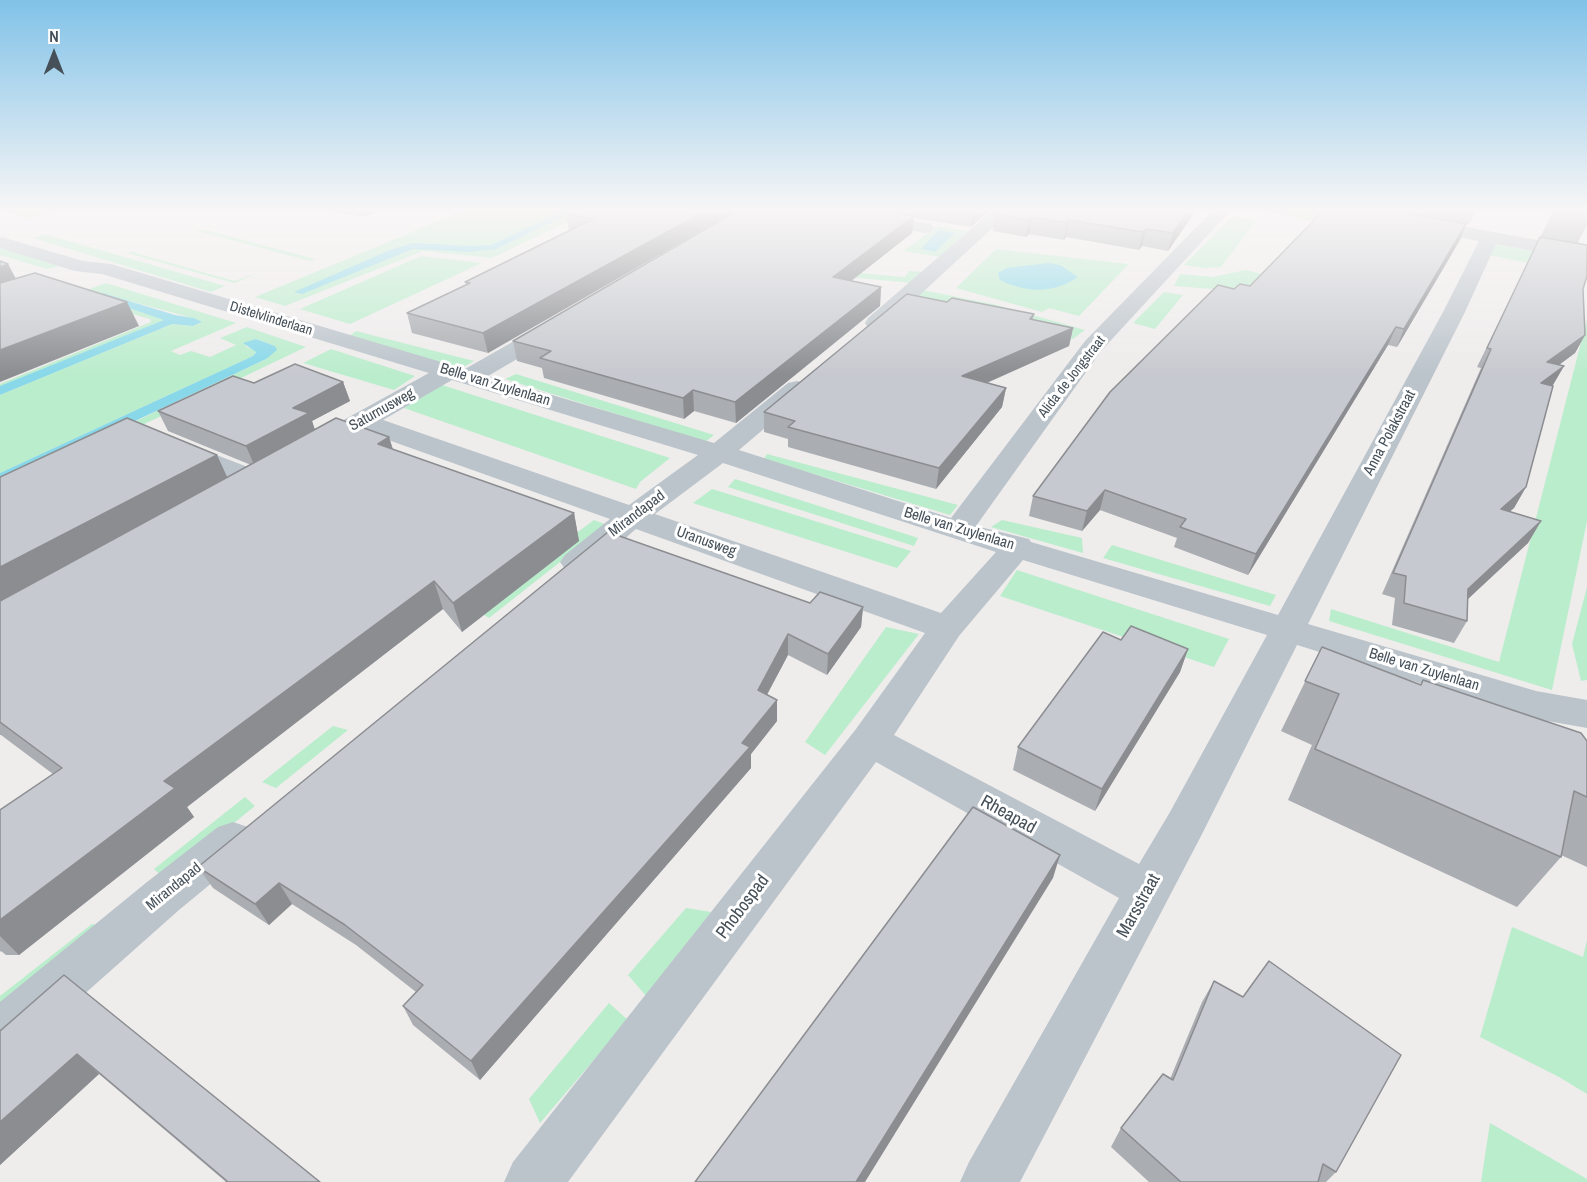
<!DOCTYPE html>
<style>
body{margin:0}
#map{position:relative;width:1587px;height:1182px;overflow:hidden;background:#efecec;font-family:"Archivo Narrow",sans-serif}
canvas{display:block}
.north{position:absolute;left:24px;top:24px;width:60px;height:60px;-webkit-text-stroke:4px #fff;paint-order:stroke;rotate:0deg;font-size:16px;font-weight:700;line-height:24px;text-align:center;color:#455059}
.north::after{content:'';display:block;margin:auto;width:21px;height:27px;background:#455059;clip-path:polygon(50% 0,100% 100%,50% 72%,0 100%)}
</style>
<div id="map">
<canvas width="1587" height="1182"></canvas>
<div class="north">N</div>
</div>
<script>
const ctx = document.querySelector('canvas').getContext('2d');
ctx.lineJoin = 'round';
function fillPath(path, color) { ctx.fillStyle = color; ctx.fill(path, 'evenodd'); }
function strokePath(path, color, width, dash) { ctx.strokeStyle = color; ctx.lineWidth = width; ctx.lineCap = dash ? 'butt' : 'round'; ctx.setLineDash(dash || []); ctx.stroke(path); }
function drawText(font, color, halo, rows, align = 'center') {
  ctx.font = font + ' "Archivo Narrow",sans-serif'; ctx.lineWidth = 6; ctx.setLineDash([]); ctx.textBaseline = 'middle'; ctx.strokeStyle = halo; ctx.fillStyle = color; for (const [text, x, y, turn = 0] of rows) {
    ctx.save(); ctx.translate(x, y); ctx.rotate((+turn || 0) * Math.PI / 180); ctx.textAlign = isNaN(turn) ? turn : align; if (halo) ctx.strokeText(text, 0, 0); ctx.fillText(text, 0, 0); ctx.restore();
  }
}
fillPath(new Path2D(`
 M0 209H62L29 219Z
 M468 209H594L492 258 423 251 285 306 255 297Z
 M1253 209H1318L1461 237 1454 249Z
 M1233 216 1256 221 1221 267 1205 268 1184 265Z
 M936 226 968 231 939 257 904 251ZM939 230 955 233 935 251 922 249Z
 M202 229 315 259 310 261 197 231Z
 M45 234 225 286 211 292 33 238Z
 M1494 244 1587 260V275L1488 255Z
 M0 248 63 265 47 269 0 255Z
 M996 249 1128 264V265L1079 316 1049 308 1042 312 956 288Z
 M132 252 234 281 258 273 234 283 127 253Z
 M421 256 482 263 350 324 300 309Z
 M707 259 905 277 909 271 922 272 913 283 693 263Z
 M1246 270 1274 277 1263 293 1174 286 1180 274 1212 277Z
 M106 283 236 323 171 351 180 355 191 351 210 357 236 345 220 338 247 327 306 347 138 427 130 424 266 359 275 346 256 339 245 346 256 351 253 356 0 473V395L172 324 193 326 201 323 189 317 100 293 95 296 165 320 0 386V384L151 322 150 319 70 296Z
 M923 290 997 305 1085 330 1073 339 913 303Z
 M1164 292 1183 295 1155 329 1133 323Z
 M1587 319V521L1552 690 1329 621 1331 609 1499 662Z
 M356 331 474 361 460 369 348 337Z
 M331 349 415 376 394 390 303 363Z
 M516 374 714 435 705 442 505 379Z
 M442 385 670 458 640 482 636 489 404 408Z
 M767 454 958 505 950 515 764 459Z
 M735 479 918 538 914 546 728 487Z
 M712 489 911 551 897 568 693 503Z
 M594 520 607 525 489 618 474 609Z
 M1002 520 1082 538 1083 553 991 527Z
 M1112 545 1276 595 1270 606 1103 558Z
 M1017 570 1229 639 1214 667 1000 596Z
 M1587 587V680L1581 681 1572 644Z
 M886 627 919 634 825 755 805 742Z
 M333 726 348 730 276 788 262 782Z
 M245 797 255 806 165 879 154 869Z
 M686 908 711 912 646 996 628 975Z
 M92 924 106 927 0 1013V996Z
 M1512 927 1583 957 1587 940V1094L1559 1077 1480 1037Z
 M609 1003 628 1020 540 1123 529 1099Z
 M1490 1123 1587 1179V1182H1481Z`), '#baedcc');
fillPath(new Path2D(`
 M939 230 955 233 935 252 921 249Z
 M1048 263 1060 265 1078 277C1053 294 1026 293 1000 280L998 273 1007 268Z
 M103 293 175 315 194 318 202 322 193 326 172 324 0 395V386L164 320 94 296Z
 M256 339 275 346 277 350 266 359 0 485V473L253 356 256 352 243 343Z`), '#88d8e9');
fillPath(new Path2D(`
 M568 209H579L496 249 470 252 413 249 302 294 294 292 390 250 413 243 470 246 491 245Z`), '#88d8e9');
fillPath(new Path2D(`
 M807 209H847L925 223 931 224 934 228 931 232 925 233 815 214Z
 M994 209H1013L884 328 876 330 868 328 865 323 868 318Z
 M1214 209H1232L1101 351 976 526 1029 539 1031 542 1278 615 1443 312 1479 241 1337 214 1329 209H1367L1587 249V261L1496 244 1465 312 1308 624 1536 691 1587 700V728L1536 719 1297 645 1200 838 1020 1182H960L969 1162 1119 898 876 762 568 1182H504L513 1162 856 729 925 633 636 529C616 545 592 576 565 569L560 562 565 555 610 519 363 431 349 436 340 434 336 428 340 422 429 373 102 274 75 271 0 248V238L2 237 83 261 111 264 465 369 544 324 552 322 560 324 563 329 560 334 488 376 714 443 788 383 797 381 806 383 809 388 806 393 739 450 951 518 1085 341ZM452 380 698 455 629 505 383 420ZM723 463 996 552 941 613 655 514ZM1023 560 1267 635 1170 812 1139 864 894 735 959 636Z
 M180 441 266 474 270 480 266 486 256 489 246 486 170 455 166 449 170 443Z
 M233 822 248 827 255 840 248 853 179 910 18 1053 0 1061V1002L147 882 218 827Z`), '#bbc4cb');
fillPath(new Path2D(`
 M313 209H380L365 217Z
 M575 209H739L488 353 412 333 407 313 466 285 465 282 569 231 566 214Z
 M740 209H991L971 227 913 218 912 233 851 281 881 287 880 306 736 423 694 411 684 419 544 378 542 368 517 361 513 341Z
 M1197 209 1168 251 1142 246 1139 250 1066 237 1064 240 1029 234 1026 237 993 231 995 214Z
 M1325 209H1477L1468 225H1466L1460 240 1397 347 1388 345 1248 575 1174 547 1177 538 1100 510 1082 531 1029 516 1033 496 1234 289 1250 286Z
 M1554 209H1587V225L1577 244 1583 289 1585 335 1575 353 1559 365 1564 366 1552 386 1526 487 1514 508 1509 512 1541 521 1528 543 1468 599 1467 621 1454 643 1392 625 1395 598 1382 594 1481 368 1477 367Z
 M947 302 1034 314 1033 320 1073 328 1069 346 987 383 1006 388 1002 407 936 489 788 447V439L764 432V412Z
 M343 382 350 401 312 421 315 430 389 437 393 449 574 513 579 541 462 632 443 609 187 807 194 817 19 955H6L1 951 0 952V810L53 774 1 735H0V477L227 478 251 465 168 431 158 411 254 383Z
 M810 603 863 607 861 627 827 675 788 655 767 695 777 700V721L751 754V768L480 1080 413 1025 403 1006 416 992 356 945 292 904 269 925 213 888 198 867Z
 M1121 640 1188 649 1180 672 1095 811 1013 770 1018 747Z
 M1322 647 1420 685 1423 680 1587 741V867L1561 855V857L1517 907 1288 800 1312 745 1281 731Z
 M64 975 320 1182H226L99 1074 0 1165V1031Z
 M1214 981 1336 1172 1326 1182H1149L1111 1147 1121 1128 1170 1079 1202 1002Z`), '#aaadb2');
fillPath(new Path2D(`
 M363 209H380L365 217Z
 M709 209H739L488 353 483 333Z
 M975 209H991L971 227 973 210Z
 M1190 209H1197L1168 251 1173 233Z
 M1475 209H1477L1468 225Z
 M914 216 912 233 832 296 833 277Z
 M1032 217 1029 234 1026 237 1029 220Z
 M1069 220 1066 237 1064 240 1067 223Z
 M1466 224 1460 240 1397 347 1404 329Z
 M1146 229 1142 246 1139 250 1143 232Z
 M0 260 3 266 8 264 21 288 0 295Z
 M881 287 880 306 736 423 735 402Z
 M127 302 139 326 0 382V350Z
 M1396 327 1388 345 1248 575 1256 554Z
 M1073 328 1069 346 959 395 962 376Z
 M1585 335 1575 353 1537 381 1547 362Z
 M1564 366 1553 385 1530 402 1541 383Z
 M343 382 350 401 312 421 316 433 255 467 246 446 293 408Z
 M1006 388 1002 407 936 489 939 468Z
 M693 390 694 411 684 419 683 398Z
 M389 437 397 464 378 444Z
 M217 455 229 481 0 606V567Z
 M1526 487 1514 508 1488 530 1501 509Z
 M1105 490 1100 510 1082 531 1087 511Z
 M574 513 579 541 462 632 453 603Z
 M1541 521 1528 543 1455 611 1468 589Z
 M434 581 443 609 187 807 194 817 19 955 0 936V920L164 781Z
 M863 607 861 627 827 675 828 654Z
 M788 634V655L758 711V690Z
 M1188 649 1180 672 1095 811 1102 789Z
 M777 700V721L751 754V768L480 1080 471 1061 742 743Z
 M1060 855 1053 878 865 1182H856Z
 M279 883 292 904 269 925 255 904Z
 M77 1054 99 1074 0 1165V1122Z`), '#8b8d91');
const building = new Path2D(`
 M575 209H709L483 333 407 313 470 283 465 282 593 219 566 214Z
 M740 209H872L914 216 833 277 881 287 735 402 693 390 683 398 540 358 551 351 513 341Z
 M1000 209H1190L1173 233 1146 229 1143 232 1069 220 1067 223 1032 217 1029 220 995 214Z
 M1325 209H1384L1466 224 1404 329 1396 327 1256 554 1180 527 1186 519 1105 490 1087 511 1033 496 1110 392 1218 285 1234 289 1240 284 1250 286Z
 M1540 237 1587 245V276L1583 289 1585 335 1547 362 1564 366 1541 383 1553 386 1526 487 1501 509 1541 521 1468 589 1467 621 1404 603 1406 576 1393 573 1491 349 1487 348Z
 M0 261 8 264 0 267Z
 M35 273 127 302 0 350V283Z
 M907 294 947 302 952 298 1034 314 1030 319 1073 328 962 376 1006 388 939 468 788 427 795 421 764 412Z
 M295 364 343 382 293 408 309 413 246 446 158 411 233 376 254 383Z
 M127 418 217 455 0 567V477Z
 M336 418 389 437 378 444 574 513 453 603 434 581 164 781 175 788 0 920V810L62 768 0 722V601Z
 M608 532 810 603 820 592 863 607 828 654 788 634 758 690 777 700 742 743 750 747 471 1061 403 1006 423 985 345 925 279 883 255 904 198 867Z
 M1131 626 1188 649 1102 789 1018 747 1103 632 1121 640Z
 M1322 647 1421 685 1423 680 1581 733 1587 741V797L1574 791 1561 857 1315 749 1339 694 1305 681Z
 M973 807 1060 855 856 1182H695Z
 M1269 961 1401 1055 1336 1172 1323 1164 1318 1182H1181L1121 1128 1163 1074 1173 1080 1214 981 1243 997Z
 M64 975 320 1182H226L227 1181 77 1054 0 1122V1031Z`);
fillPath(building, '#c6c9cf');
strokePath(building, '#8b8d91', 1.5);
const sky = ctx.createLinearGradient(0, 0, 0, 375);
sky.addColorStop(0, '#81c2e8');
sky.addColorStop(0.56, '#f8f6f6');
sky.addColorStop(1, '#f8f6f600');
ctx.fillStyle = sky;
ctx.fillRect(0, 0, 1587, 375);
drawText('14px', '#455059', '#fff', [
 ["Distelvlinderlaan",271,319,17],
 ["Alida de Jongstraat",1072,377,-52]
]);
drawText('15px', '#455059', '#fff', [
 ["Belle van Zuylenlaan",495,385,17],
 ["Saturnusweg",382,410,-29],
 ["Anna Polakstraat",1390,433,-62],
 ["Mirandapad",637,514,-37],
 ["Belle van Zuylenlaan",959,529,17],
 ["Uranusweg",706,542,20],
 ["Belle van Zuylenlaan",1424,670,17],
 ["Mirandapad",174,887,-39]
]);
drawText('18px', '#455059', '#fff', [
 ["Rheapad",1008,815,29],
 ["Marsstraat",1139,906,-61],
 ["Phobospad",743,907,-53]
]);
</script>
